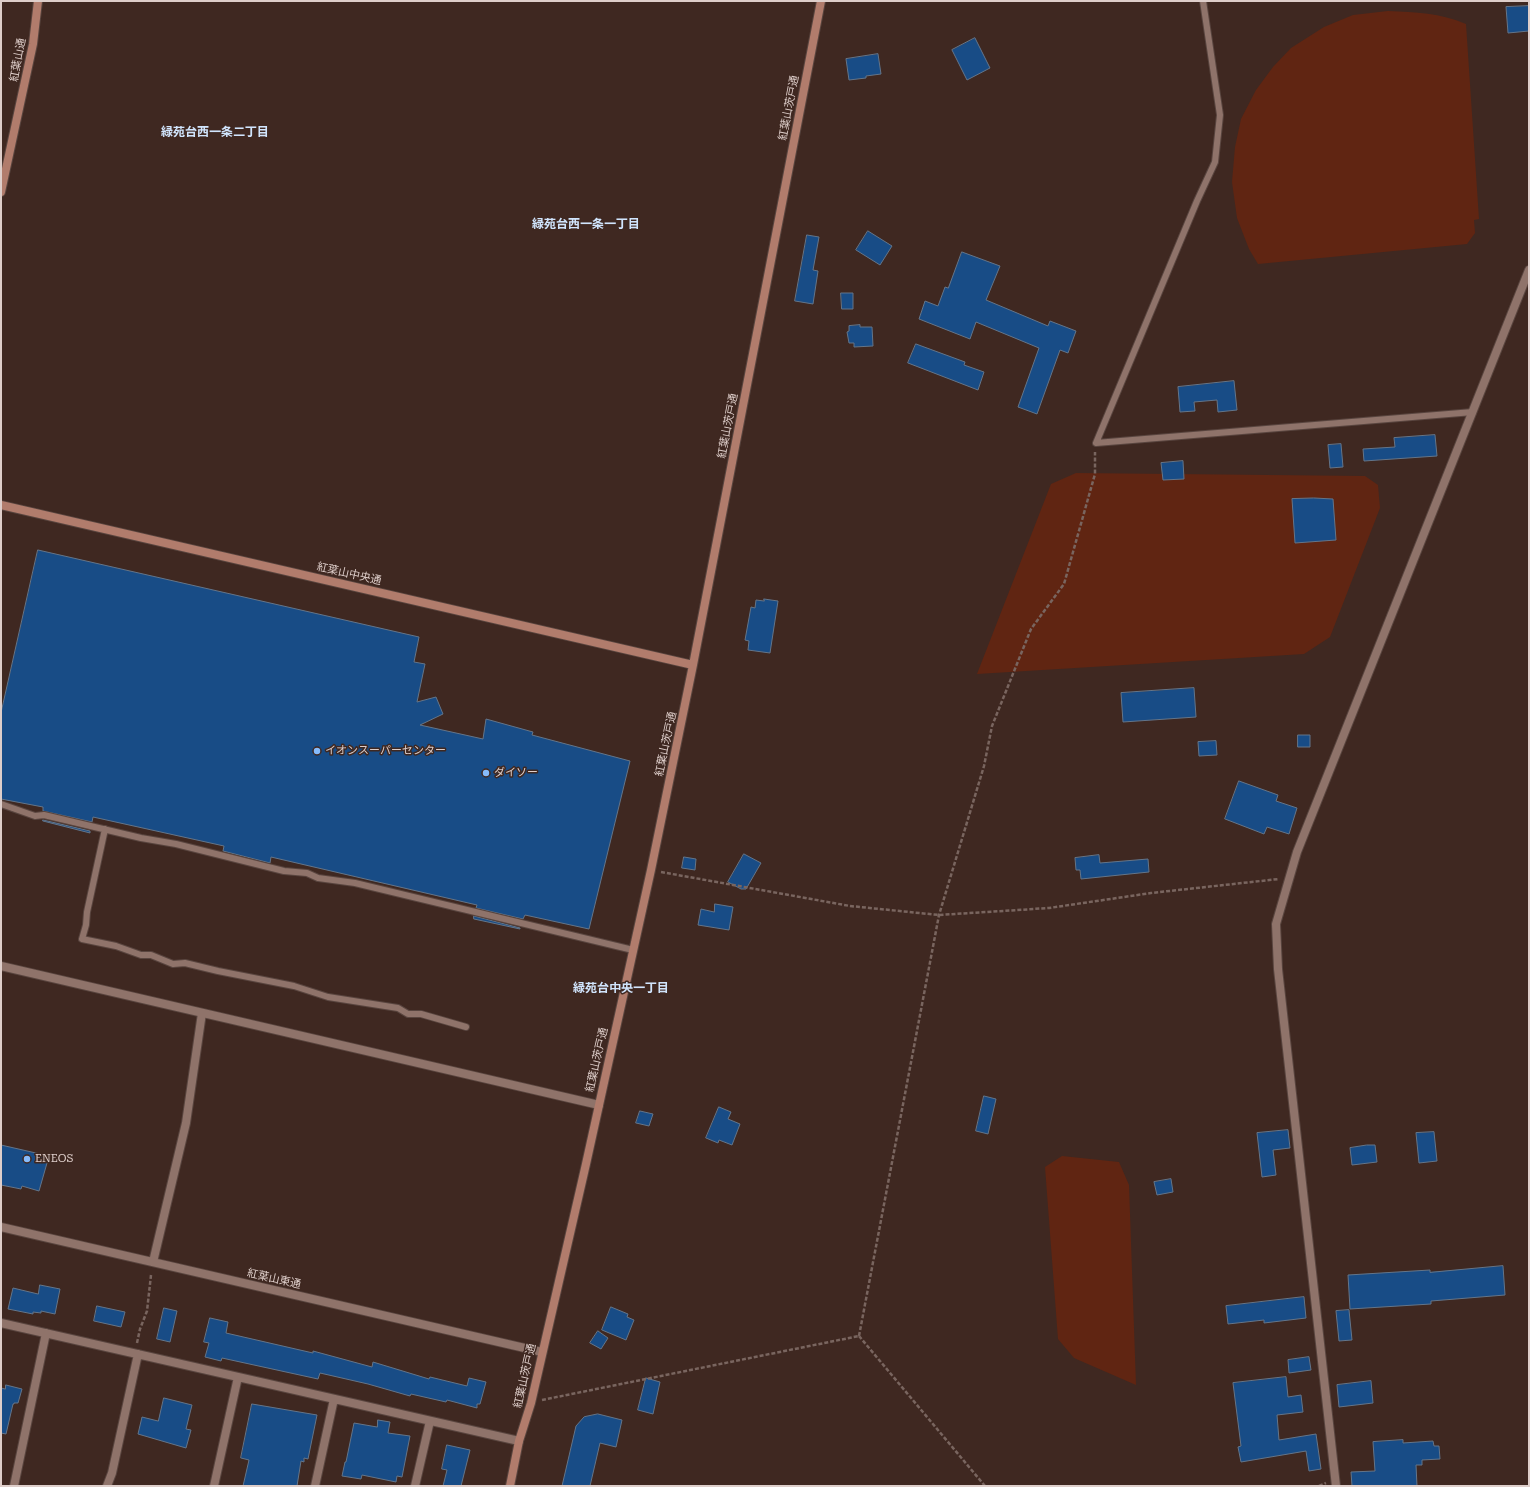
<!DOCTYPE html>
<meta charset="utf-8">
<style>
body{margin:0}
#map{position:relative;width:1530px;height:1487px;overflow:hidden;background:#3f2821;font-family:"Roboto Serif",serif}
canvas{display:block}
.frame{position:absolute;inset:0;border:2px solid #dececa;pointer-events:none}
</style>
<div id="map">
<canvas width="1530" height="1487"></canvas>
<div class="frame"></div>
</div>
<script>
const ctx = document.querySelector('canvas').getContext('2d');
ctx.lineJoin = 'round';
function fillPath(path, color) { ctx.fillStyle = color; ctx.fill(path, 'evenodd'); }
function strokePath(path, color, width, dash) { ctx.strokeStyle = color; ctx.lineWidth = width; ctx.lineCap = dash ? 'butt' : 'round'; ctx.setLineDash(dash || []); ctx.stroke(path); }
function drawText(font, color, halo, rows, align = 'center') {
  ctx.font = font + ' "Roboto Serif","Noto Sans JP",serif'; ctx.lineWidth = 3; ctx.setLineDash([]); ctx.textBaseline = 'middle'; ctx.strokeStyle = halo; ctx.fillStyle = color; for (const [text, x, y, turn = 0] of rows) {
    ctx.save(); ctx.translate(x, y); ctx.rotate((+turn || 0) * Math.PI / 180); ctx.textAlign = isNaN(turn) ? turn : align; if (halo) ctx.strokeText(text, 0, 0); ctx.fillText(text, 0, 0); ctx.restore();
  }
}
fillPath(new Path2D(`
 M1388 11C1416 12 1440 13 1466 24L1479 219 1474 220 1475 233 1467 244 1258 264 1249 249 1237 218 1232 182 1235 147 1241 119 1256 90 1273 67 1291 48 1324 27 1353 15Z
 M1076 473 1365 476 1378 485 1380 508 1330 637 1304 654 977 674 1051 484Z
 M1062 1156 1119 1162 1129 1185 1136 1385 1074 1358 1058 1339 1045 1167Z`), '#602512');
const building = new Path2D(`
 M1529 6V31L1508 33 1506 7Z
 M975 38 990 68 967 80 952 50Z
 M878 54 881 74 866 76V78L849 80 846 59Z
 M868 231 892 246 880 265 856 250Z
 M807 235 819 237 813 270 818 271 813 304 795 301Z
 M962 252 1000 266 986 300 1048 326 1050 321 1076 331 1068 353 1060 350 1037 414 1018 407 1039 348 976 322 970 339 919 319 925 301 938 306 945 287 948 288Z
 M841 293H853V309H842Z
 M860 325V327H872L873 346 854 347V343H849L847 332 849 331V326Z
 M916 344 965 362 964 365 984 372 978 390 908 363Z
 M1234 381 1237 410 1218 412 1217 400 1194 402 1195 411 1180 412 1178 387Z
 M1435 435 1437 456 1364 461 1363 449 1395 447 1394 438Z
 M1341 444 1343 467 1330 468 1328 445Z
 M1183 461 1184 479 1163 480 1161 463Z
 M1314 498 1333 499 1336 540 1295 543 1292 499Z
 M38 550 419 637 414 662 425 664 417 702 436 697 443 714 420 725 483 739 486 719 533 732 532 735 630 761 589 929 525 915 523 919 476 908 477 905 271 857 270 863 223 851 224 846 93 817 92 822 43 811V807L1 799V713Z
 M764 599 778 601 770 653 748 650 749 641 745 640 751 607 755 608 756 600 764 601Z
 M1194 688 1196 717 1123 722 1121 693Z
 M1298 735H1310V747H1298Z
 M1216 741 1217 755 1199 756 1198 742Z
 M1239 781 1278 795 1276 801 1297 808 1289 834 1267 827 1264 834 1225 819Z
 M43 820 90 831V833L43 821Z
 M744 854 761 863 746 889H741L728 882Z
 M1099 855 1100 863 1148 859 1149 872 1081 879 1080 870H1076L1075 858Z
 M684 857 696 859 695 870 682 868Z
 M715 904 733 907 729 930 698 925 701 909 714 912Z
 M474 916 520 928V929L474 919Z
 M984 1096 996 1099 988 1134 976 1131Z
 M719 1107 731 1112 728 1119 740 1124 732 1145 719 1140 718 1143 706 1138Z
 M640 1111 653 1114 649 1126 636 1123Z
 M1288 1130 1290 1148 1273 1150 1276 1175 1262 1177 1257 1133Z
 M1434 1132 1437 1161 1419 1163 1416 1133Z
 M1 1145 49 1156 39 1191 22 1186 21 1189 1 1185Z
 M1367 1145H1375L1377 1162 1352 1165 1350 1148Z
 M1171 1179 1173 1192 1157 1195 1154 1182Z
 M1503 1266 1505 1295 1431 1301V1304L1350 1309 1348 1275 1430 1270V1272Z
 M40 1285 60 1289 55 1314 41 1311V1313L33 1312V1314L8 1309 13 1288 38 1294Z
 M1304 1297 1306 1318 1264 1323V1320L1228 1324 1226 1306Z
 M97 1306 125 1312 121 1327 94 1321Z
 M611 1307 628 1314 627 1317 634 1320 626 1340 602 1330Z
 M164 1308 177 1311 170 1342 157 1339Z
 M1349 1310 1352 1340 1339 1341 1336 1311Z
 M210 1318 228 1322 226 1333 313 1353V1351L372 1367 373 1362 429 1379 430 1377 467 1386 469 1378 486 1382 480 1404H477V1408L447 1400 446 1402 411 1394 410 1396 368 1384 320 1373 318 1379 222 1358 221 1361 205 1357 209 1343 204 1342Z
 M598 1331 608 1338 601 1349 590 1343Z
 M1309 1357 1311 1370 1289 1373 1288 1360Z
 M1286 1377 1288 1397 1301 1395 1303 1412 1277 1415 1279 1440 1316 1434 1321 1469 1309 1471 1306 1451 1241 1462 1238 1447 1241 1446 1233 1383Z
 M646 1378 660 1382 653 1414 638 1410Z
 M1371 1381 1373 1403 1339 1407 1337 1385Z
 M6 1385 22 1389 18 1403H14V1404H13L6 1434 1 1433V1388L5 1389Z
 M164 1398 192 1405 186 1429 191 1430 186 1448 138 1434 142 1417 158 1421Z
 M252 1404 317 1415 308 1459 304 1458V1462L301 1461 297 1486H243L249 1460 241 1458Z
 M598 1414 622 1420 616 1447 600 1443 590 1486H562L576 1426 584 1417Z
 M378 1420 390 1422 388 1433 410 1436 402 1477 397 1476 396 1482 362 1475 361 1479 342 1476 345 1462H346L354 1423 377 1427Z
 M1403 1440V1443L1433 1441 1434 1446H1439L1440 1459 1422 1460V1465H1416L1417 1486H1352L1351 1472 1375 1471 1373 1442Z
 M447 1445 470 1450 461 1486H443L447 1470 442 1469Z`);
fillPath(building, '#184c86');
strokePath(building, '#647589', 1);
const lane = new Path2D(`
 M1203 1 1220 115 1215 162 1197 201 1096 443 1473 412
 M1 804 35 816 44 815 141 838 176 844 284 871 307 873 318 878 355 883 633 950
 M105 829 87 912 86 925 82 939 116 946 141 955H151L173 964 185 963 218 971 294 986 328 997 398 1008 408 1014H421L466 1027`);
const street = new Path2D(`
 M1 966 599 1105
 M1 1227 542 1352
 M153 1262 186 1123 202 1013
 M1 1323 519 1441
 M14 1486 46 1333
 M107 1486 112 1473 138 1354
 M214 1486 238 1377
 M315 1486 334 1399
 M415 1486 430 1421
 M1336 1486 1278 969 1276 924 1297 852 1529 270`);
const secondary = new Path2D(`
 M1 192 33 44 38 1
 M1 505 693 665
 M510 1486 519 1441 531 1403 586 1164 651 870 693 665 821 1`);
strokePath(lane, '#59453f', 8);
strokePath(street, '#59453f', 10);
strokePath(secondary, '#59453f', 10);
strokePath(new Path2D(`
 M661 872 850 906 939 915 1049 908 1151 893 1279 879
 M859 1336 939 915 984 766 992 726 1031 629 1064 584 1095 474V452
 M859 1336 985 1486
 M137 1343 140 1329 147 1311 151 1275
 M542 1400 859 1336
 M1319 1486 1326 1483`), '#79655f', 2.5, [4, 2]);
strokePath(lane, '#8f736a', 6);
strokePath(street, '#8f736a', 8);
strokePath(secondary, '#b17c6c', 8);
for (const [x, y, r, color] of [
 [317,751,4,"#86bbfb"],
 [486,773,4,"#86bbfb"],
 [27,1159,4,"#86bbfb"]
]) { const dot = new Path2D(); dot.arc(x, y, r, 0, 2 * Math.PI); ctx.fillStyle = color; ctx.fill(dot); strokePath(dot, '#3f2821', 1.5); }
drawText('11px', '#dececa', '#3f2821', [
 ["紅葉山通",18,60,-79],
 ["紅葉山茨戸通",789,108,-79],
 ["紅葉山茨戸通",728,426,-79],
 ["紅葉山中央通",349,574,13],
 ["紅葉山茨戸通",666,744,-78],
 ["紅葉山茨戸通",597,1060,-77],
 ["紅葉山東通",274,1279,13],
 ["紅葉山茨戸通",525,1376,-77]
]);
drawText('11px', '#dececa', '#3f2821', [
 ["イオンスーパーセンター",325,751],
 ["ダイソー",494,773],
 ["ENEOS",35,1159]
], 'left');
drawText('bold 12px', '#d1e5fd', '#3f2821', [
 ["緑苑台西一条二丁目",215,132],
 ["緑苑台西一条一丁目",586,224],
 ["緑苑台中央一丁目",621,988]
]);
</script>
